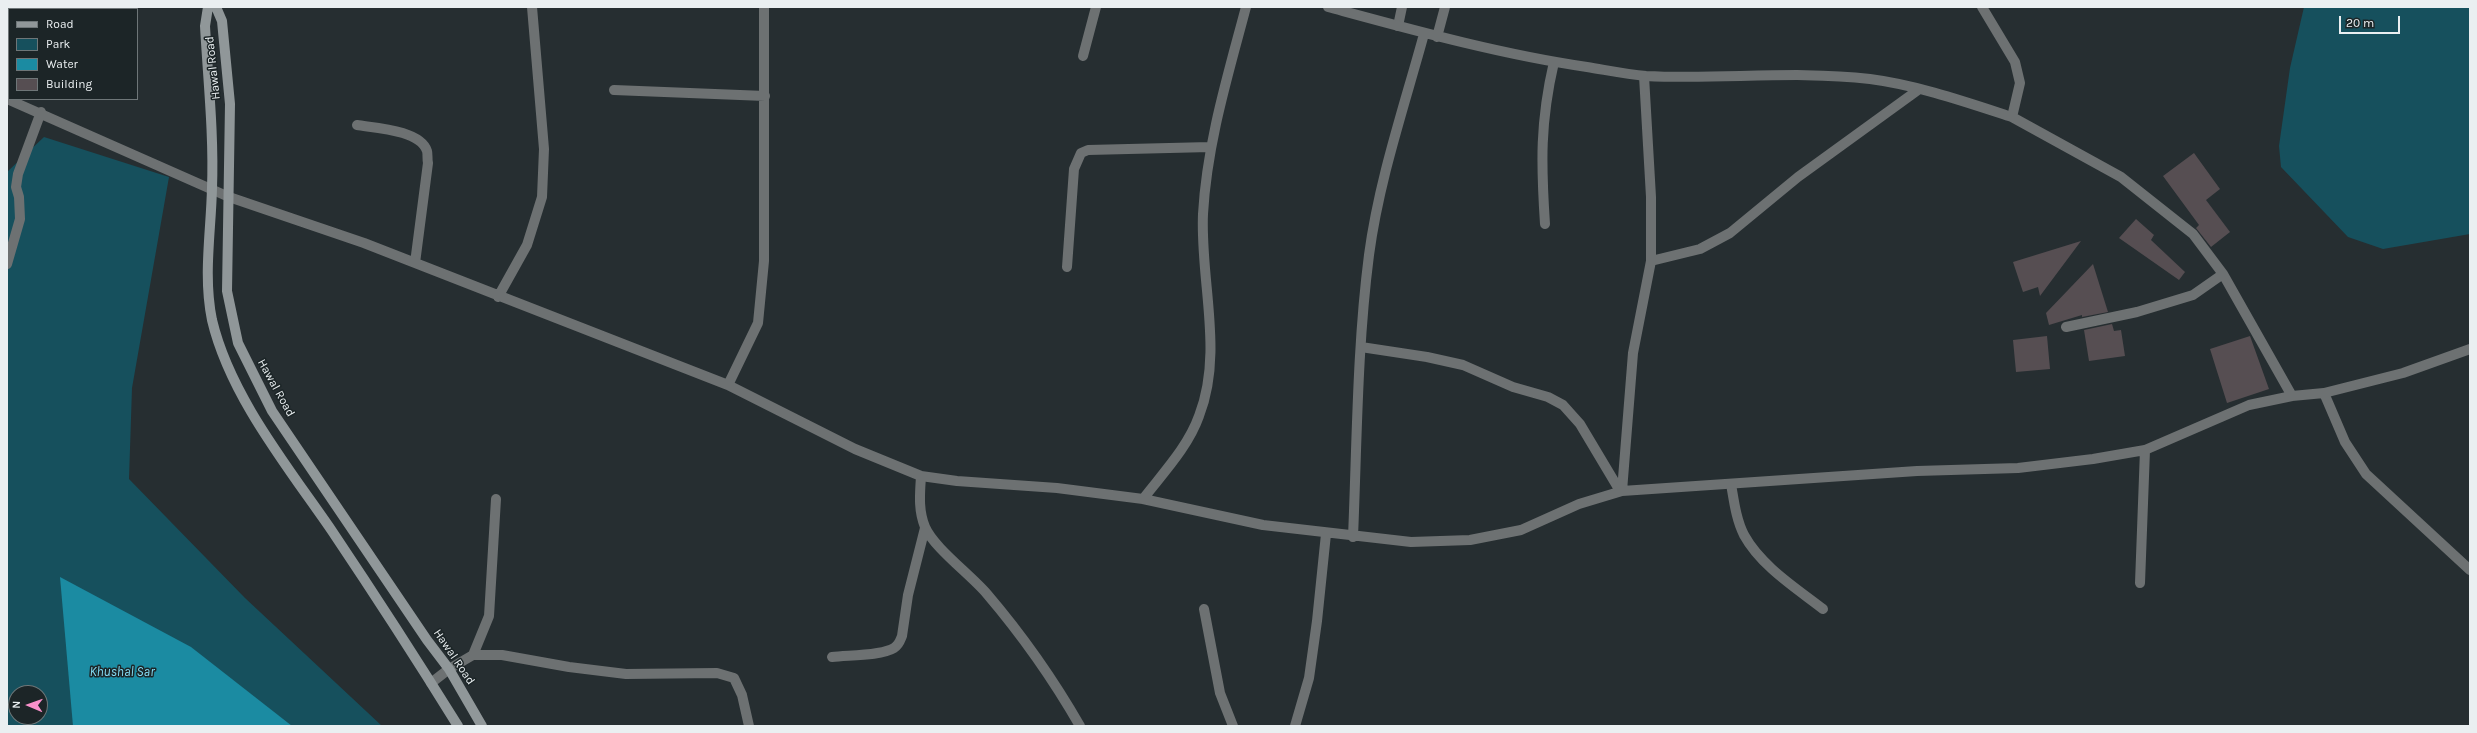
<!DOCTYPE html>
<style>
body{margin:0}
#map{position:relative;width:2477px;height:733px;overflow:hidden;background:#262e31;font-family:Karla,sans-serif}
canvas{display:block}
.frame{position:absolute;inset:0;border:8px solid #eaeff1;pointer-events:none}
.legend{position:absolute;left:8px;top:8px;width:130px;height:92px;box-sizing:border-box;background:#1c2527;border:1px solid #6e7678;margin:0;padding:5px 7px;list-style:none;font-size:12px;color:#eaeff1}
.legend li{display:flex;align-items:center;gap:8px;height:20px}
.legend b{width:20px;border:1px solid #6e7678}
.north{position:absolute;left:8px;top:685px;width:40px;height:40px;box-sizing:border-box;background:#1c2527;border:1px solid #6e7678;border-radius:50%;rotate:272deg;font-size:11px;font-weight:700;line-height:16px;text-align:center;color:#eaeff1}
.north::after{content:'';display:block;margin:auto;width:14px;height:18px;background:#f890ca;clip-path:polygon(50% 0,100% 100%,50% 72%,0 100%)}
.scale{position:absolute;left:2339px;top:16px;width:61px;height:18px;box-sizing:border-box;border:2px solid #eaeff1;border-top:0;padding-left:5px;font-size:12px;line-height:14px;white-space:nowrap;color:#eaeff1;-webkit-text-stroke:3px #1c2527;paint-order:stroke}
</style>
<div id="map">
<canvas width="2477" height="733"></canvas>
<div class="frame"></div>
<ul class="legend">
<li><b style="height:5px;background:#909799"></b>Road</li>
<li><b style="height:11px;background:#16505d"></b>Park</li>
<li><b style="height:11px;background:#1b8ba2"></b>Water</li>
<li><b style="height:11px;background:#564e52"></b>Building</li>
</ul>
<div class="north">N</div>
<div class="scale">20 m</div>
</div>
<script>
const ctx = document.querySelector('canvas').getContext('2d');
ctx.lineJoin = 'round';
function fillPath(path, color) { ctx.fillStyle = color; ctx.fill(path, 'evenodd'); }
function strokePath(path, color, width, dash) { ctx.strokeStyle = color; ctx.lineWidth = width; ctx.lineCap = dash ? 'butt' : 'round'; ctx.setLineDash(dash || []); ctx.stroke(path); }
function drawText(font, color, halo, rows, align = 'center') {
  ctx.font = font + ' Karla,sans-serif'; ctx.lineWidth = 3; ctx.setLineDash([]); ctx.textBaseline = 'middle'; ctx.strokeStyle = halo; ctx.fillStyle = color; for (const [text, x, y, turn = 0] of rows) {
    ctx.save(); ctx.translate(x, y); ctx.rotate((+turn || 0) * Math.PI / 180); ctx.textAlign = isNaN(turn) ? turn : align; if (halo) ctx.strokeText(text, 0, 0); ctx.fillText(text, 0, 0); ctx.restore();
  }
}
fillPath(new Path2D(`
 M2304 7H2470V234L2383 249 2348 237 2281 167 2279 146 2290 68Z
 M44 137 169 177 132 388 129 479 245 598 382 726H7V172ZM16 693H40V717H16Z`), '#16505d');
fillPath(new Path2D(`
 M60 577 191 647 292 726H73Z`), '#1b8ba2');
fillPath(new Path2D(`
 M2194 153 2220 189 2206 200 2230 232 2211 247 2196 228 2199 225 2163 176Z
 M2136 219 2154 235 2151 240 2185 272 2179 280 2119 238Z
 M2081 241 2040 296 2038 287 2023 292 2013 262Z
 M2093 264 2108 312 2082 317V315L2049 325 2046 313Z
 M2112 324 2114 331 2121 330 2125 356 2089 361 2084 330Z
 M2047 336 2050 369 2016 372 2013 340Z
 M2250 336 2269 389 2227 403 2210 349Z`), '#564e52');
strokePath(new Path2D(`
 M1398 26 1402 7
 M1083 56 1096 7
 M1731 484C1734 501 1736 519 1744 535 1761 566 1796 588 1823 609`), '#6d7172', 10);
strokePath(new Path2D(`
 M1328 7C1413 30 1499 54 1587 67 1606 70 1626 74 1646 76 1720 80 1795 70 1870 79 1917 85 1966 102 2012 117
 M1982 7 2015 62 2020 83 2012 117 2121 177 2193 234 2223 274 2292 396
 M1437 37 1445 7
 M614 90 765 96
 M7 99 229 197 364 243 728 385 855 449 921 476 957 481 1057 488 1143 499 1263 525 1411 542 1470 540 1521 530 1579 504 1622 491 1917 471 2018 468 2093 459 2145 450 2249 405 2292 396 2324 393 2403 373 2470 349
 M357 125C375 128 420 130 427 151 428 154 427 159 428 163L415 263
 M1545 224C1541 164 1540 122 1554 62
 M1651 261 1700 249 1730 233 1798 177 1918 90
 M7 264 20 219 19 197 16 187 18 174 41 112
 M1067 267 1074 169 1081 153 1088 150 1210 147
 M498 297 527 245 542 197 544 149 532 7
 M2066 327 2137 312 2193 295 2223 274
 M1361 347 1427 357 1463 365 1513 387 1548 397 1563 405 1580 424 1620 491
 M728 385 758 323 764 261V7
 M2324 393 2345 442 2366 474 2470 570
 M921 476C920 493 918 510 925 527 934 548 971 575 987 594 1022 635 1053 679 1080 726
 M1622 491 1633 353 1651 261V197L1644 76
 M1143 499C1163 473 1188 447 1199 416 1224 352 1200 281 1203 214 1207 143 1228 75 1246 7
 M1353 537C1357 443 1357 348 1369 255 1379 180 1404 107 1424 34
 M2140 583 2145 450
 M1204 609 1220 693 1233 726
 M473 655 489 616 496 499
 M832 657C848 655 881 656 894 648 899 645 900 641 902 636L908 595 925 528
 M431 683 449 669 473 655H502L569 667 626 674 717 673 734 678 742 695 749 726
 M1295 726 1309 678 1317 621 1326 534`), '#6d7172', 10);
strokePath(new Path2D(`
 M208 7 205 26C208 80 214 135 212 188 211 232 203 276 212 320 230 396 288 467 332 531 375 595 417 660 458 726
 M216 7 222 21 230 104 227 291 238 343 272 411 427 640 449 669 482 726`), '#909799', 10);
drawText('12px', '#eaeff1', '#1c2527', [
 ["Hawal Road",213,68,-96],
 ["Hawal Road",276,388,61],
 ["Hawal Road",454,657,56]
]);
drawText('italic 13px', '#84ddf5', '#1c2527', [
 ["Khushal Sar",122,672]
]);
</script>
